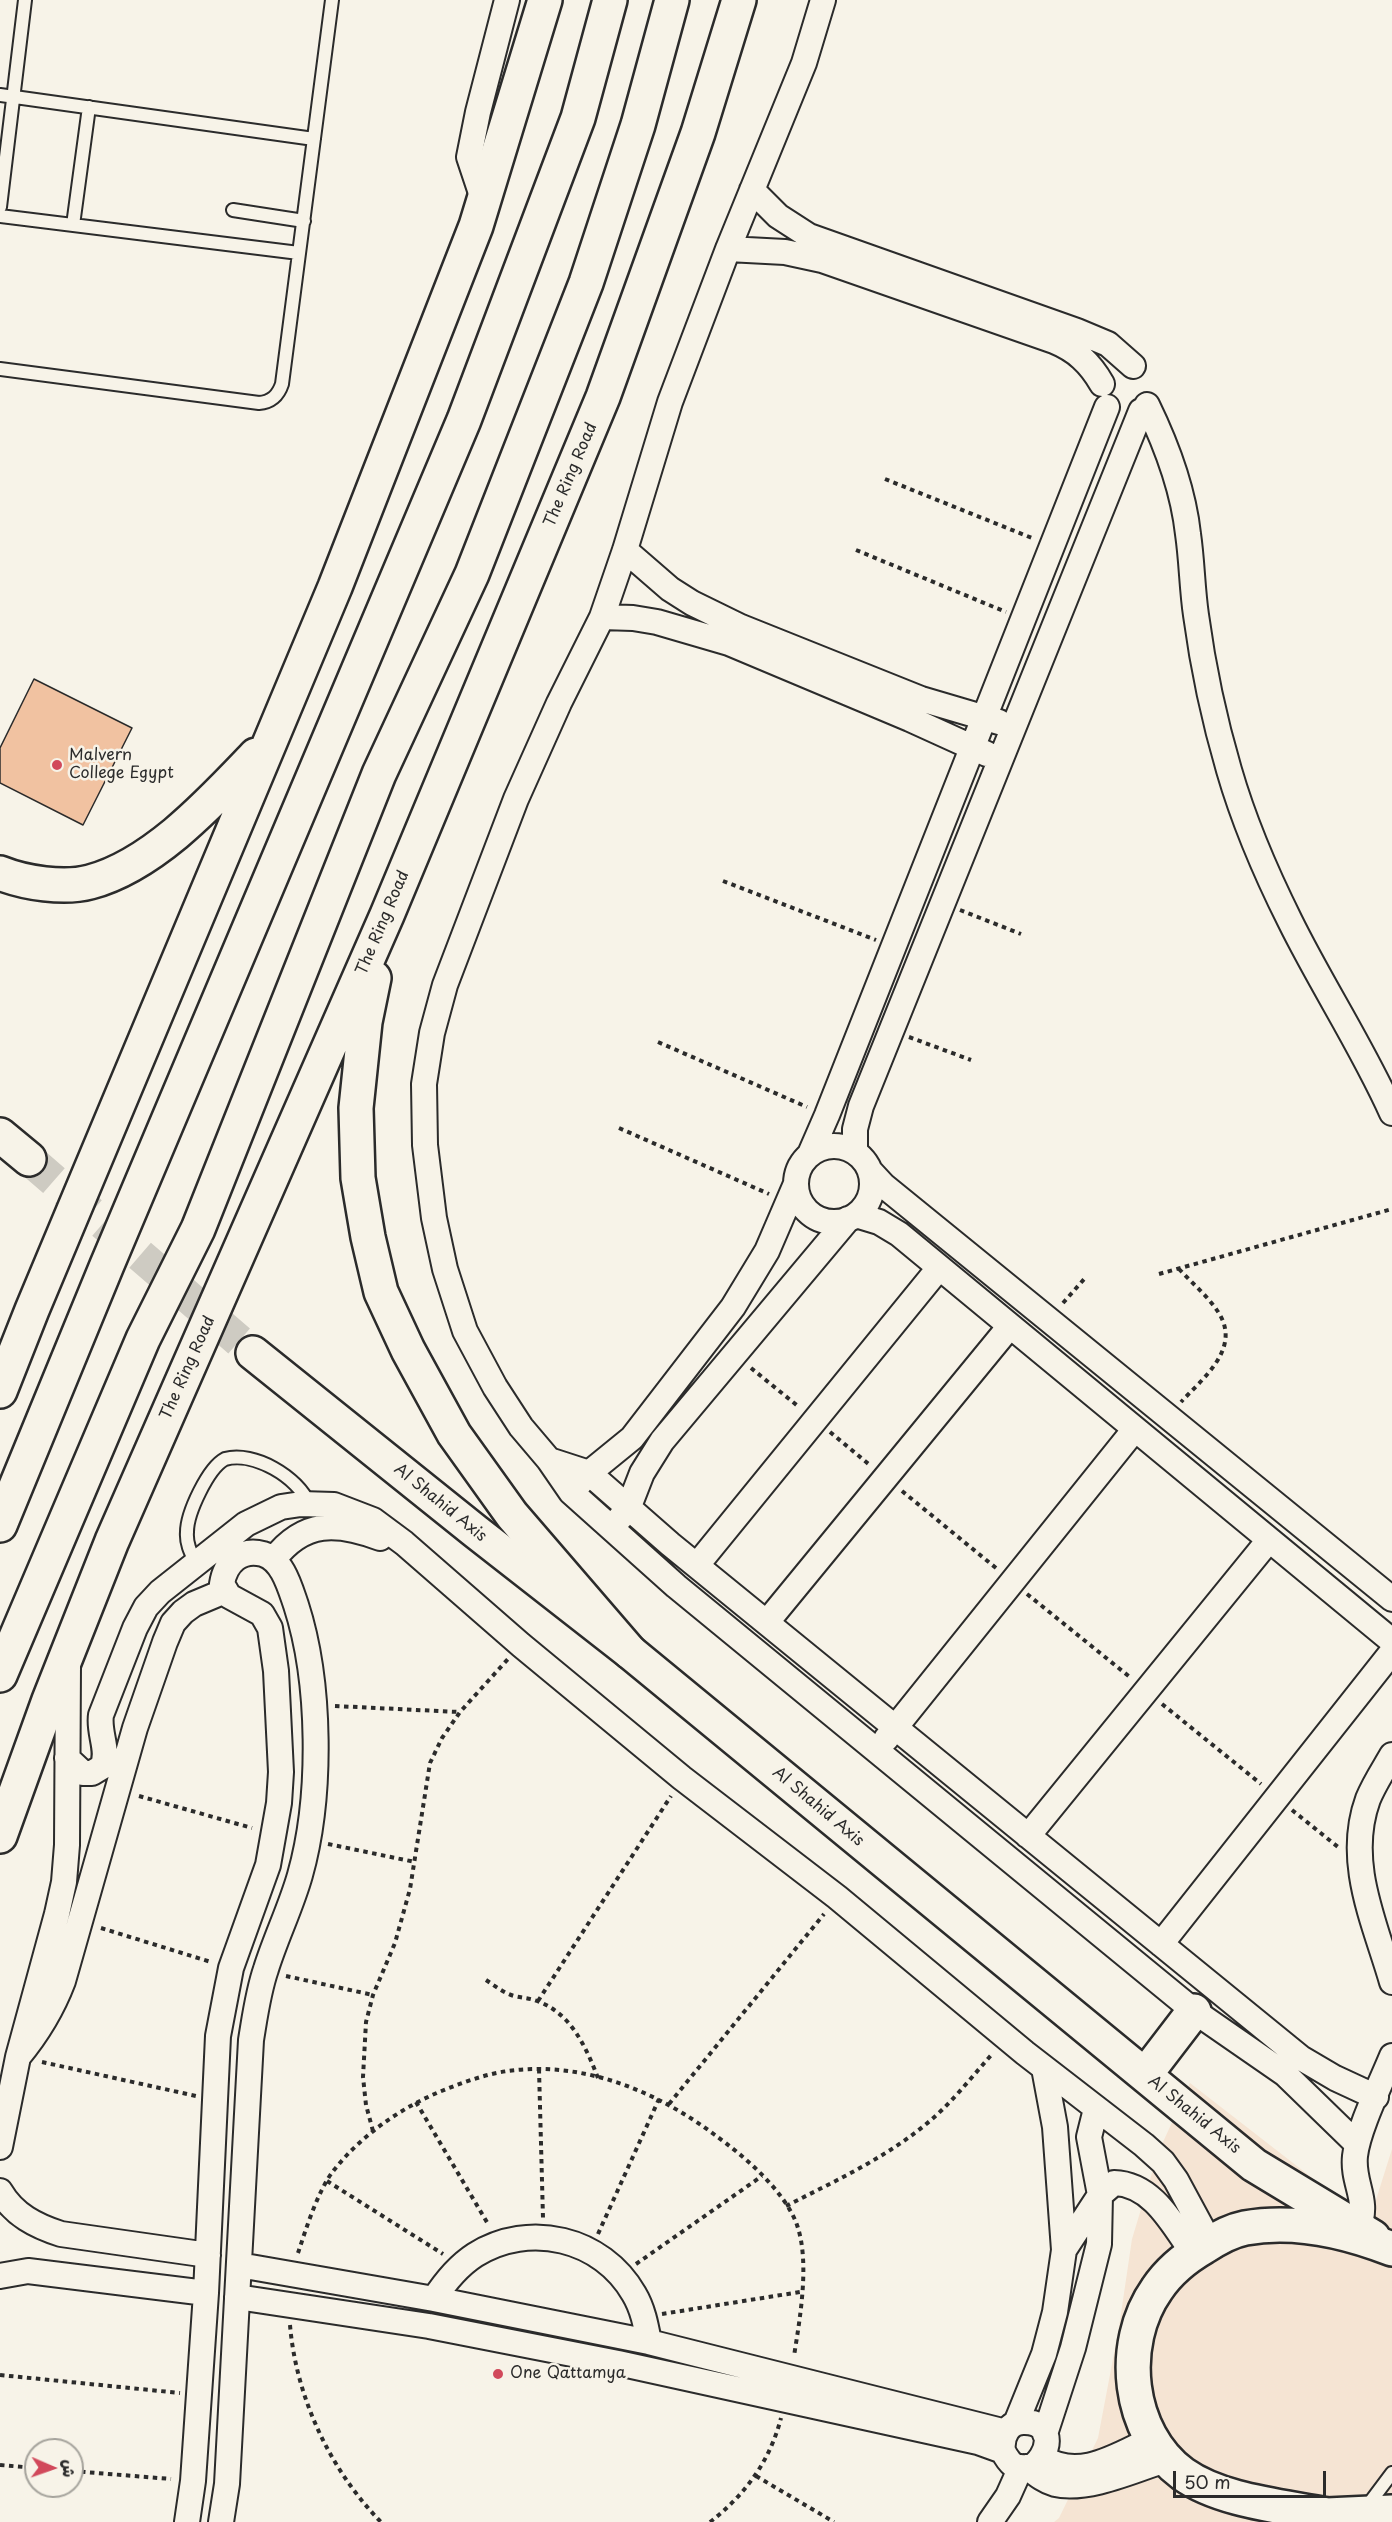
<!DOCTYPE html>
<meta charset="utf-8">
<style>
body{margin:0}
#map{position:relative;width:1392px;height:2522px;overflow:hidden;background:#f7f3e8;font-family:"Playpen Sans","Playpen Sans Arabic",sans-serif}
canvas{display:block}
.north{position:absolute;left:24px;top:2438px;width:60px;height:60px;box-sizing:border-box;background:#f7f3e8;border:2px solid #a5a39c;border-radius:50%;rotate:92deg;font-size:16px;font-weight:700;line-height:24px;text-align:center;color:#2b2b2b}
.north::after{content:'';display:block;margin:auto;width:21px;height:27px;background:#d1495b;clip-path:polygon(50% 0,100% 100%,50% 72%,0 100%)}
.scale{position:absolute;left:1173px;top:2471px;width:153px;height:27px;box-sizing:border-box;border:3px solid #2b2b2b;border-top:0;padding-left:8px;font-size:18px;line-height:21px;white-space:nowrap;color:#2b2b2b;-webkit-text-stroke:4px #f7f3e8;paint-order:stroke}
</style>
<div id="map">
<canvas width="1392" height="2522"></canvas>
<div class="north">ش</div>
<div class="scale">50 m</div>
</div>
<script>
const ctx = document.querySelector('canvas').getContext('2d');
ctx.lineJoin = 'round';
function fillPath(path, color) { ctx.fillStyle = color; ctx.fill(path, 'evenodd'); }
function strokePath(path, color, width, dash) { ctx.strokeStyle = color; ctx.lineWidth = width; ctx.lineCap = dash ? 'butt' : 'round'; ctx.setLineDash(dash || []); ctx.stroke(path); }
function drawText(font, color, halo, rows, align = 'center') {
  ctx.font = font + ' "Playpen Sans",sans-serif'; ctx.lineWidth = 5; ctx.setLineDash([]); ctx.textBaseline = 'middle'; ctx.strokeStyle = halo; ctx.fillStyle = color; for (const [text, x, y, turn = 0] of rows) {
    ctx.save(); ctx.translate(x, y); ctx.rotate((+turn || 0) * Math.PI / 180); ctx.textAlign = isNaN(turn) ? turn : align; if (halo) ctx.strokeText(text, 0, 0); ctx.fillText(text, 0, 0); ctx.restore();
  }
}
fillPath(new Path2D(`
 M1190 2083 1369 2222 1392 2149V2522H1054L1059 2518 1098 2438 1119 2327 1132 2239 1158 2153Z`), '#f5e4d3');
const building = new Path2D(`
 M34 679 132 728 83 825 0 783V748Z`);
fillPath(building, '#f1c2a1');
strokePath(building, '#2b2b2b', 1.5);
strokePath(new Path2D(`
 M29 1159 253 1353`), '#cecbc2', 33, [33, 16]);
const lane = new Path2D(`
 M0 95 314 139
 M0 207 25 0
 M233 210 304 221
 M0 216 299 253
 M73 225 89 107
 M0 369 259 403C271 402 278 396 282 384L332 0
 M196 1563C191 1553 186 1544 187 1532 187 1513 208 1468 225 1459 254 1451 298 1477 309 1504
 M1365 2509 1392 2473`);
const street = new Path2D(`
 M823 0 804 63 728 249 670 402 625 550 602 617 559 703 516 799 445 985 432 1033 424 1084 425 1145 434 1218 445 1269 465 1331 495 1387 521 1427 549 1460 571 1492 676 1586 1194 2011 1285 2074 1357 2144
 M752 190 778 216 809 236 1077 331 1108 344 1133 366
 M484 202 469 157 478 112 507 0
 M728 249 785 252 822 260 1054 341C1076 350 1090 363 1102 384
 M1147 405C1167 446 1183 488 1188 534 1192 561 1192 588 1196 615 1203 667 1214 719 1229 770 1244 822 1266 873 1290 921 1322 986 1362 1046 1392 1113
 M625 550 670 589 692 603 741 627 921 699 999 722
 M602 617 633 618 657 622 729 643 910 719 987 754
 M796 1184a38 38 0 1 1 76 0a38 38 0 1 1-76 0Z
 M855 1152V1129L861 1106 1141 411
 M810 1154 827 1115 1107 407
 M870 1171 883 1185 1392 1599
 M856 1215 879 1222 899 1234 1392 1641
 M549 1460 589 1473 670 1544 1301 2058 1335 2078 1376 2097
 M579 1484 589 1473 632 1438 733 1307 767 1251 795 1186
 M620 1518 628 1509 642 1473 662 1441 848 1219
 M274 1559C304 1520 337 1522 380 1538
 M697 1565 939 1268
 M767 1622 1010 1326
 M886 1739 1135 1429
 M1392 1755C1384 1769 1374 1784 1368 1799 1345 1862 1375 1923 1392 1982
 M67 1758 83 1773H92L102 1767C110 1751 98 1733 101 1715L135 1628 146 1607 160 1592 246 1524 281 1507 301 1504 334 1505 373 1520 404 1543 521 1645 682 1778 837 1897 1025 2053 1144 2145 1163 2162 1176 2180 1210 2243
 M1028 1836 1269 1540
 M1161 1944 1392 1652
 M18 2057C38 2033 52 2010 63 1981L135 1728 165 1642 173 1623 183 1612 194 1604 225 1591
 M0 2147 18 2057 57 1914 64 1882 67 1845 68 1665
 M0 2191C14 2215 36 2226 61 2234L208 2255
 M1358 2228C1370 2200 1352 2184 1355 2156 1358 2129 1381 2083 1392 2056
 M1064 2250 1100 2195 1114 2183C1153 2184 1173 2225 1193 2253
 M239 2265 434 2299 649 2342 998 2430
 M0 2276 28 2271 206 2293
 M237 2297 429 2326 618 2363 978 2442 1003 2451C1028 2503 1074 2423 1025 2422 1009 2421 1001 2436 1003 2451
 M434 2299C445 2282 458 2266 475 2255 529 2221 602 2238 634 2294 643 2309 646 2326 649 2342
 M1016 2423 1044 2354 1055 2312 1064 2250 1055 2127 1044 2068
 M1045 2434 1073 2348 1099 2244 1100 2195 1089 2137 1096 2109
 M1043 2458C1080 2481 1117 2455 1152 2439
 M1027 2467C1036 2474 1044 2481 1055 2484 1087 2492 1137 2469 1168 2459
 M187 2522 193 2481 206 2293 218 2036 231 1968 268 1865 279 1803 281 1772 276 1671 270 1628 262 1614 229 1596 222 1584C225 1563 241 1548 263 1554 283 1560 290 1588 296 1605 321 1682 322 1797 300 1875 291 1907 276 1937 266 1969 258 1992 255 2016 251 2040L227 2484 221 2522
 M990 2522 1008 2496 1021 2467`);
const secondary = new Path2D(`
 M0 1135 29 1159
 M253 1353 475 1531 630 1652 1254 2165 1373 2237
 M1145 2075 1194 2011`);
const primary = new Path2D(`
 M1327 2515C1282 2506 1221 2501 1183 2474 1127 2433 1118 2344 1157 2289 1169 2271 1185 2258 1204 2247 1216 2239 1230 2231 1245 2228 1295 2219 1346 2231 1392 2249
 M1305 2520 1327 2515 1392 2512`);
const highway = new Path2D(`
 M0 873C25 883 64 889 90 882 154 865 212 801 256 755
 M374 978 365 1022 356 1108 358 1178 368 1237 381 1292 408 1350 454 1434 512 1515 630 1652
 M0 1391 32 1310 335 587 476 226 545 0
 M0 1525 107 1265 464 420 578 118 610 0
 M0 1675 143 1339 198 1229 379 774 472 574 586 283 638 125 672 0
 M0 1836 49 1700 112 1541 387 915 603 397 698 133 739 0`);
strokePath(lane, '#2b2b2b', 16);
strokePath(street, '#2b2b2b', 28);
strokePath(secondary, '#2b2b2b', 38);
strokePath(primary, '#2b2b2b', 38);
strokePath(highway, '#2b2b2b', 38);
strokePath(new Path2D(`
 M885 479 1032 538
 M856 550 1006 612
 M723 881 876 940
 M960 910 1021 934
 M909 1037 971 1060
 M658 1042 807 1107
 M619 1128 769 1194
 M1179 1269C1192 1283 1210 1298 1220 1315 1240 1350 1202 1379 1181 1402
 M1159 1274 1392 1209
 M1063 1303 1086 1277
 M751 1368 799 1407
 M830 1432 871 1466
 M902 1491 996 1568
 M1027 1594 1131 1678
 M1162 1704 1261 1784
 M335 1706 459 1712
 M139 1796 252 1828
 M1292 1810 1338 1847
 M328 1844 415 1862
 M101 1928 211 1962
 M286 1976 373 1995
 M486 1980C495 1986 504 1993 514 1996 522 1998 529 1998 537 2001 571 2013 586 2047 598 2078
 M538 2001 671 1796
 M42 2062 196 2096
 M539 2069 543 2218
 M416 2102 488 2224
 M669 2104 824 1914
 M373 2131 366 2105 363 2077 366 2022 373 1995 395 1943 410 1889 430 1763 442 1738 460 1712 508 1659
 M327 2181 443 2254
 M786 2206C841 2178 899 2152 944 2108 961 2091 977 2071 993 2053
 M598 2234 659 2099
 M298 2253C306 2229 318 2190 334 2170 361 2136 399 2109 439 2092 464 2082 490 2072 517 2070 589 2063 659 2093 715 2135 744 2156 785 2191 797 2225 810 2262 800 2318 794 2356
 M636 2264 762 2176
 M662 2314 800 2292
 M290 2325C296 2397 330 2470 381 2522
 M0 2375 180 2393
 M0 2465 36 2468
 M72 2471 171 2479
 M756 2476 834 2522
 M710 2522C745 2495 770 2461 781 2418`), '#2b2b2b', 4, [4.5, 4.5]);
strokePath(lane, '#f7f3e8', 12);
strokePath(street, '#f7f3e8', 24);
strokePath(secondary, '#f7f3e8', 33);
strokePath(primary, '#f7f3e8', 33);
strokePath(highway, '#f7f3e8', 33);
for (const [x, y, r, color] of [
 [57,765,6,"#d1495b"],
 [498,2374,6,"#d1495b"]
]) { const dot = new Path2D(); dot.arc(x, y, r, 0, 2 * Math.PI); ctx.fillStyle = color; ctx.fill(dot); strokePath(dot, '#f7f3e8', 2); }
drawText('16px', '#2b2b2b', '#f7f3e8', [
 ["The Ring Road",571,475,-67],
 ["The Ring Road",383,923,-67],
 ["The Ring Road",188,1368,-66],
 ["Al Shahid Axis",440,1503,39],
 ["Al Shahid Axis",818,1807,40],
 ["Al Shahid Axis",1194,2115,39]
]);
drawText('16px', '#2b2b2b', '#f7f3e8', [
 ["Malvern",69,756],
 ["College Egypt",69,774],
 ["One Qattamya",510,2374]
], 'left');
</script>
